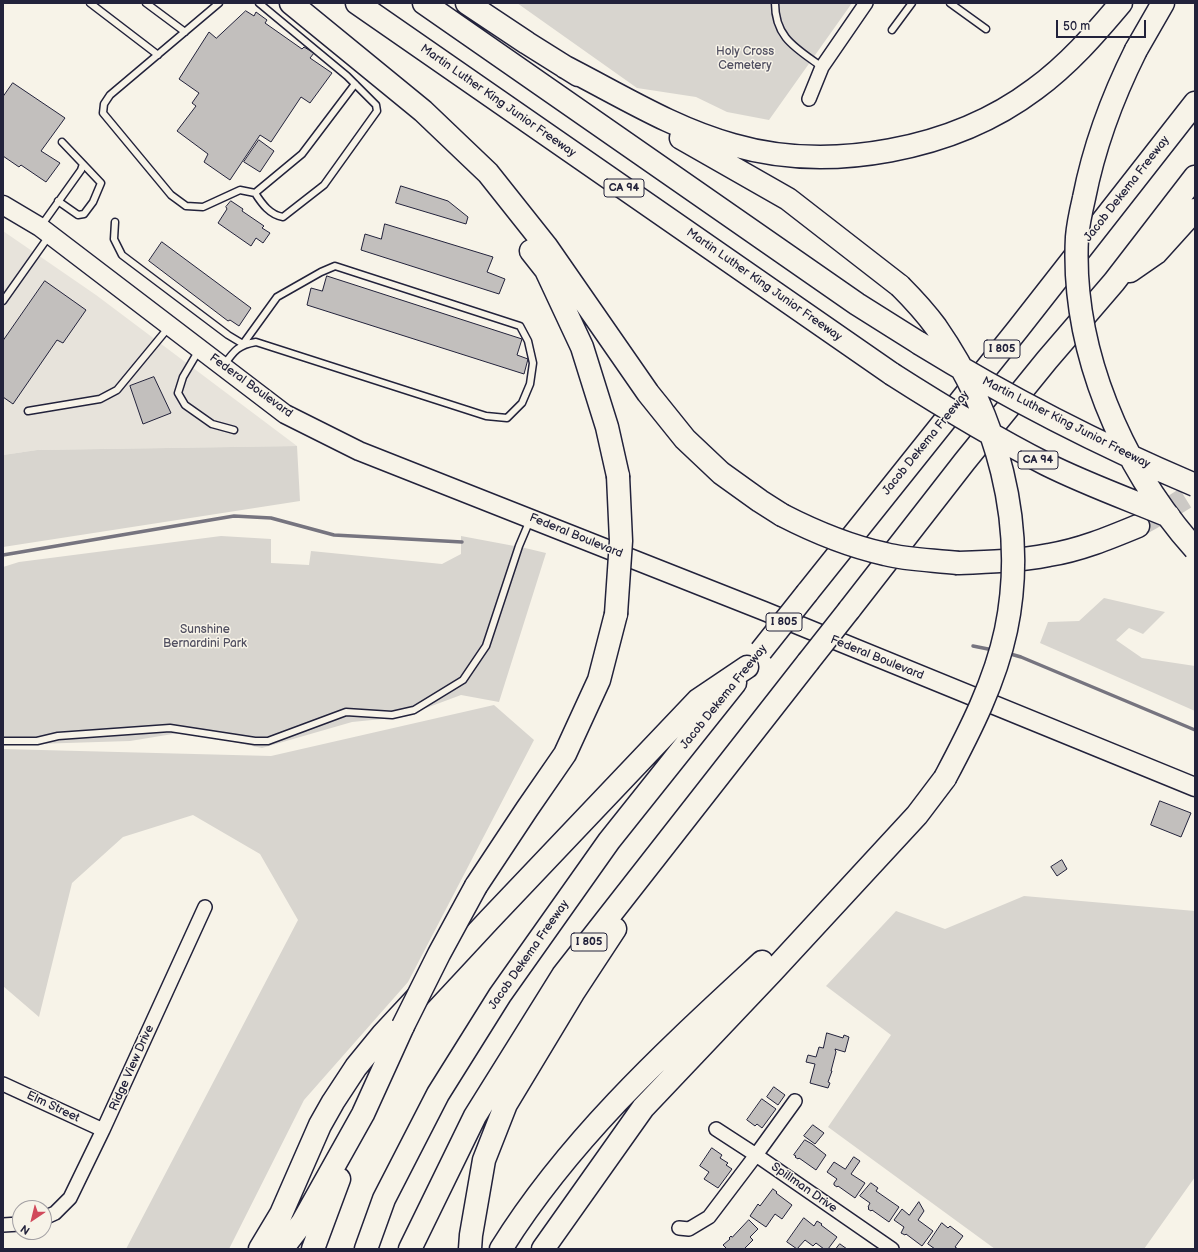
<!DOCTYPE html>
<style>
body{margin:0}
#map{position:relative;width:1198px;height:1252px;overflow:hidden;background:#f7f3e8;font-family:"Balsamiq Sans",sans-serif}
canvas{display:block}
.frame{position:absolute;inset:0;border:4px solid #22223b;pointer-events:none}
.north{position:absolute;left:12px;top:1200px;width:40px;height:40px;box-sizing:border-box;background:#f7f3e8;border:1px solid #a29fa3;border-radius:50%;rotate:215deg;font-size:11px;font-weight:700;line-height:16px;text-align:center;color:#22223b}
.north::after{content:'';display:block;margin:auto;width:14px;height:18px;background:#d1495b;clip-path:polygon(50% 0,100% 100%,50% 72%,0 100%)}
.scale{position:absolute;left:1056px;top:20px;width:90px;height:18px;box-sizing:border-box;border:2px solid #22223b;border-top:0;padding-left:5px;font-size:12px;line-height:14px;white-space:nowrap;color:#22223b;-webkit-text-stroke:3px #f7f3e8;paint-order:stroke}
</style>
<div id="map">
<canvas width="1198" height="1252"></canvas>
<div class="frame"></div>
<div class="north">N</div>
<div class="scale">50 m</div>
</div>
<script>
const ctx = document.querySelector('canvas').getContext('2d');
ctx.lineJoin = 'round';
function fillPath(path, color) { ctx.fillStyle = color; ctx.fill(path, 'evenodd'); }
function strokePath(path, color, width, dash) { ctx.strokeStyle = color; ctx.lineWidth = width; ctx.lineCap = dash ? 'butt' : 'round'; ctx.setLineDash(dash || []); ctx.stroke(path); }
function drawText(font, color, halo, rows, align = 'center') {
  ctx.font = font + ' "Balsamiq Sans",sans-serif'; ctx.lineWidth = 3; ctx.setLineDash([]); ctx.textBaseline = 'middle'; ctx.strokeStyle = halo; ctx.fillStyle = color; for (const [text, x, y, turn = 0] of rows) {
    ctx.save(); ctx.translate(x, y); ctx.rotate((+turn || 0) * Math.PI / 180); ctx.textAlign = isNaN(turn) ? turn : align; if (halo) ctx.strokeText(text, 0, 0); ctx.fillText(text, 0, 0); ctx.restore();
  }
}
fillPath(new Path2D(`
 M3 231 96 295 297 446 37 450 3 455Z`), '#e7e3db');
fillPath(new Path2D(`
 M517 3H852L769 120 727 112 696 97 637 88Z
 M297 446 300 501 3 547V455L37 450Z
 M221 536 271 539V563L309 565 311 551 442 564 461 554V536L525 548 546 553 499 702 461 695 402 717 352 722 262 748 185 732 130 741 3 745V567L19 562Z
 M1104 598 1165 612 1143 634 1129 628 1116 640 1142 658 1195 666V711L1040 643 1048 622 1079 621Z
 M494 705 534 740 408 982 304 1100 229 1249H126L298 920 260 854 193 815 123 837 72 883 39 1017 3 986V749L271 756Z
 M1024 896 1195 911V1177L1144 1249H995L828 1127 891 1035 826 986 896 911 945 929Z`), '#d8d5cf');
strokePath(new Path2D(`
 M3 555 234 516 271 518 334 535 462 542
 M973 646 993 650
 M1007 653 1021 657 1195 730`), '#76747f', 3.5);
const building = new Path2D(`
 M246 11 254 16 256 12 267 20 265 23 302 49 304 47 314 53 310 58 332 73 310 103 301 97 271 142 260 135 230 180 204 162 208 154 177 131 196 106 192 103 199 93 179 79 209 32 216 38Z
 M13 83 65 118 41 151 60 163 46 182 21 165 19 167 3 156V97Z
 M259 140 274 151 260 172 244 162Z
 M401 186 448 201 468 217 466 224 396 203Z
 M231 201 243 209 242 211 264 226 262 228 270 233 263 243 256 238 251 246 218 223 227 209 226 207Z
 M385 224 493 257 487 272 505 279 499 294 361 250 365 234 381 239Z
 M162 242 251 308 239 326 230 320 228 321 149 261Z
 M327 276 522 339 517 355 528 359 524 374 307 305 311 288 322 291Z
 M45 281 86 310 63 343 57 340 13 404 3 397V341Z
 M154 377 171 413 143 424 130 386Z
 M1160 801 1191 813 1181 837 1151 825Z
 M1062 860 1067 869 1057 876 1051 867Z
 M827 1033 843 1038 844 1035 849 1037 845 1052 835 1049 836 1052 831 1071H832L828 1082 830 1083 828 1088 810 1083 815 1064 806 1062 808 1055 816 1057 819 1047 823 1048Z
 M774 1087 785 1095 778 1105 767 1097Z
 M762 1099 776 1109 762 1128 757 1124 755 1126 747 1120Z
 M813 1125 824 1133 815 1144 804 1136Z
 M805 1140 812 1144 826 1155 816 1170 799 1158 798 1159 795 1157 796 1156 794 1155Z
 M712 1148 722 1155 720 1158 728 1163 726 1165 732 1169 718 1188 704 1179 709 1172 700 1166Z
 M854 1157 860 1161 851 1174 865 1183 855 1198 838 1186 837 1187 834 1185V1183L837 1179 827 1172 834 1162 845 1169Z
 M871 1183 878 1188 876 1191 899 1207 889 1222 872 1210 871 1211 868 1209 869 1208 868 1207 870 1203 860 1196Z
 M773 1189 777 1192 776 1193 792 1205 782 1219 775 1214 766 1227 750 1216 758 1204 760 1206 772 1190Z
 M919 1202 924 1211 918 1220 933 1231 922 1246 906 1234 905 1235 901 1233 904 1227 894 1220 902 1209 909 1215Z
 M804 1218 814 1226 817 1221 822 1224 821 1225 837 1237 828 1249H824L816 1243 813 1246 805 1240 797 1249 787 1242Z
 M749 1220 758 1229 750 1237 753 1240 744 1249H727L723 1245 730 1239 729 1238 731 1236 732 1237Z
 M942 1223 948 1228 950 1226 963 1236 955 1247 958 1249H935L928 1244Z
 M840 1244 847 1249H836Z`);
fillPath(building, '#c2bfbd');
strokePath(building, '#22223b', 1);
strokePath(new Path2D(`
 M1138 526 1160 514 1195 492`), '#ccc9c5', 22, [22, 11]);
const lane = new Path2D(`
 M90 3 158 55
 M146 3 185 32
 M219 3 110 95 104 104 103 113 171 195 186 206 203 207 240 190 255 193C262 204 270 215 283 217L324 185 377 111 376 105 347 76 259 3
 M775 3C775 38 796 48 822 67
 M950 3 986 29
 M892 30 912 3
 M255 193 302 154 355 84
 M58 201 78 215 84 214 93 202 101 183 83 164
 M115 222 114 239 122 255 228 335 243 344 277 297 321 272 335 266 520 326 528 341 533 363 530 384 522 403 507 418 486 416 256 342C238 345 234 351 224 365
 M41 226 81 170 83 164 62 142
 M3 301 49 236
 M199 350 183 377 178 393 185 405 212 424 234 430
 M28 411 100 399 117 390 169 327
 M3 741H37L58 736 170 728 255 741H268L346 712 392 715 414 710 463 680 486 646 519 546 530 520`);
const street = new Path2D(`
 M809 99 822 67 866 3
 M3 1084 103 1130
 M716 1129 756 1155 892 1249
 M44 1218 55 1213 70 1198 103 1130 205 907
 M3 1225 20 1224
 M679 1228 689 1229 709 1217 756 1155 795 1101`);
const secondary = new Path2D(`
 M3 205 40 227 285 414 359 451 764 611 1195 787`);
const highway = new Path2D(`
 M291 3 423 111 488 173 546 246 648 393 685 439 721 473 760 501 782 515
 M357 3 892 374
 M424 3 857 304 919 343
 M467 3 527 43 578 75
 M1136 50 1163 3
 M565 67C620 95 674 129 733 145 830 173 954 150 1035 89 1068 65 1095 34 1121 3
 M681 138 788 199 900 286
 M531 251 546 270 582 347 607 427 618 476
 M1130 271 1156 253 1195 210
 M958 563C988 562 1019 561 1049 555 1080 550 1109 538 1138 526
 M807 593 1018 329 1195 103
 M849 610 965 461 1047 360 1114 282 1195 177
 M476 886 527 809 565 754 599 680 616 614
 M260 1249 281 1214 320 1125 333 1102 356 1067 383 1034 489 920 698 700 747 667
 M282 1249 302 1223 363 1114 403 1026
 M313 1249 339 1179
 M366 1249 384 1199 438 1094 500 995 609 841 735 683
 M410 1249 475 1116 563 975 808 662
 M470 1249 471 1235 484 1160 506 1104 573 993 615 929
 M501 1249C570 1138 667 1050 762 962
 M543 1249 643 1108 772 972 917 815 945 778`);
strokePath(lane, '#22223b', 9);
strokePath(street, '#22223b', 16);
strokePath(secondary, '#22223b', 21);
strokePath(highway, '#22223b', 25);
strokePath(lane, '#f7f3e8', 6);
strokePath(street, '#f7f3e8', 13);
strokePath(secondary, '#f7f3e8', 18);
strokePath(highway, '#f7f3e8', 22);
const highwayBridge = new Path2D(`
 M1136 50C1113 96 1094 147 1084 198 1081 211 1078 224 1077 237 1071 349 1121 466 1195 549
 M900 286C913 299 925 312 936 327 997 415 1028 524 1006 630 995 682 970 731 945 778
 M919 343C1007 397 1100 445 1195 485
 M892 374C942 406 993 437 1046 464 1086 484 1128 499 1169 516
 M782 515C815 532 849 546 885 554 908 560 933 560 958 563
 M616 614 621 541 618 476
 M761 651 807 593
 M808 662 849 610
 M403 1026 439 954 476 886`);
strokePath(highwayBridge, '#22223b', 25, []);
strokePath(highwayBridge, '#f7f3e8', 22);
for (const [x, y, w] of [
 [624,188,40],
 [1002,349,36],
 [1038,460,40],
 [784,622,36],
 [589,942,36]
]) { const box = new Path2D(); box.roundRect(x - w / 2, y - 9, w, 18, 3); ctx.fillStyle = '#f7f3e8'; ctx.fill(box); strokePath(box, '#22223b', 1); }
drawText('bold 11px', '#22223b', null, [
 ["CA 94",624,188],
 ["I 805",1002,349],
 ["CA 94",1038,460],
 ["I 805",784,622],
 ["I 805",589,942]
]);
drawText('12px', '#504f60', '#f7f3e8', [
 ["Holy Cross",745,52],
 ["Cemetery",745,66],
 ["Sunshine",205,630],
 ["Bernardini Park",205,644]
]);
drawText('12px', '#22223b', '#f7f3e8', [
 ["Martin Luther King Junior Freeway",498,101,35],
 ["Jacob Dekema Freeway",1127,189,-52],
 ["Martin Luther King Junior Freeway",764,285,35],
 ["Federal Boulevard",251,386,36],
 ["Martin Luther King Junior Freeway",1066,423,27],
 ["Jacob Dekema Freeway",926,443,-51],
 ["Federal Boulevard",576,536,22],
 ["Federal Boulevard",877,658,22],
 ["Jacob Dekema Freeway",724,697,-51],
 ["Jacob Dekema Freeway",529,955,-55],
 ["Ridge View Drive",132,1068,-66],
 ["Elm Street",53,1107,25],
 ["Spillman Drive",804,1188,35]
]);
</script>
